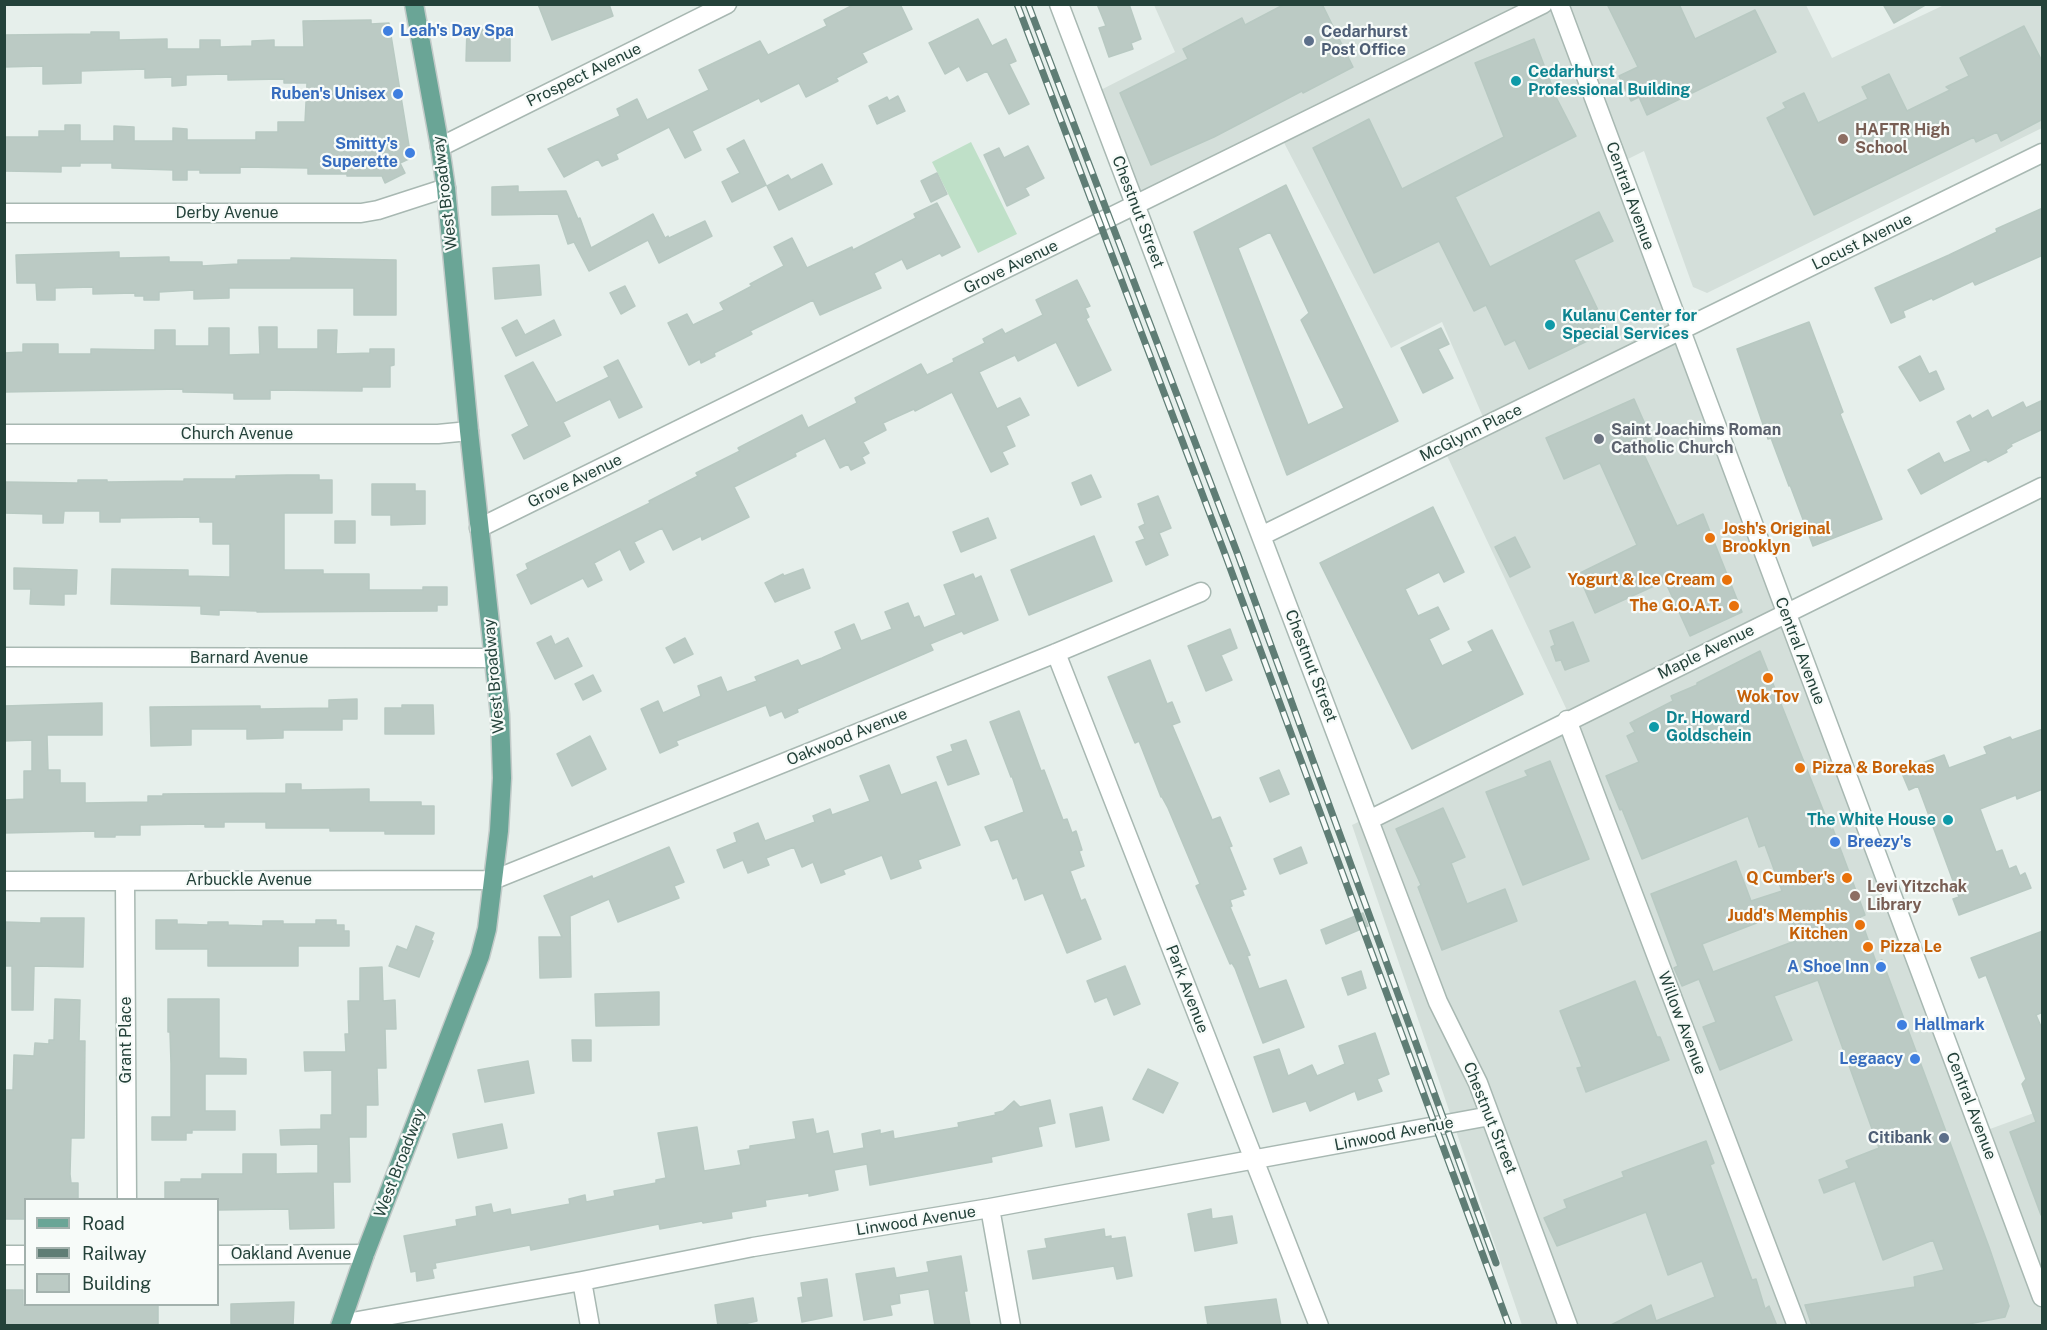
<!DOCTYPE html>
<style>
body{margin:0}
#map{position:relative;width:2047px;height:1330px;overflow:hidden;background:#e6efeb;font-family:"Public Sans",sans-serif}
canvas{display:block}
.frame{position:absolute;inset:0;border:6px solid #24423a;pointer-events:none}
.legend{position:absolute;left:24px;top:1198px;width:195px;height:108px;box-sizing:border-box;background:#f7fbf9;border:2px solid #a3b1ad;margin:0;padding:8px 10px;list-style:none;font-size:18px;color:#24423a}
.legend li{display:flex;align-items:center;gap:12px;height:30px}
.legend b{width:30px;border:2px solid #a3b1ad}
</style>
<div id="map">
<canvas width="2047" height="1330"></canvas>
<div class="frame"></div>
<ul class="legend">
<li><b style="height:8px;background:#6aa596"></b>Road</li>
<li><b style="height:8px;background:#5f7d75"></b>Railway</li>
<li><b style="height:16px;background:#bbcac4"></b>Building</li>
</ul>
</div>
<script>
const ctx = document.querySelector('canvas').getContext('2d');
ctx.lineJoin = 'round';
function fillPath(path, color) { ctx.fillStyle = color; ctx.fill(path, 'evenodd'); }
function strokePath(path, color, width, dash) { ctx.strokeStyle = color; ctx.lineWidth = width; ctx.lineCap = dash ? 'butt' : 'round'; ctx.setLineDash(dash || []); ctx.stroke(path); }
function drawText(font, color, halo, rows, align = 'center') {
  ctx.font = font + ' "Public Sans",sans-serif'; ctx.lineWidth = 4.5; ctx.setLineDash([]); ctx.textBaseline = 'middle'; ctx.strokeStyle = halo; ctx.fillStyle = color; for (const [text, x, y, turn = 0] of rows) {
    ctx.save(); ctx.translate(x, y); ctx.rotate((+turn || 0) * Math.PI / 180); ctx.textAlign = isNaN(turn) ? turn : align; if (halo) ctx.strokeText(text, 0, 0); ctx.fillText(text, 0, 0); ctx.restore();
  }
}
fillPath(new Path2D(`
 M1154 5H1806L1832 58 1944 5H2042V128L1707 293 1693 287 1644 151 1616 165 1979 1133 2042 1110V1325H1522L1352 825 1572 721 1442 445 1486 424 1442 322 1391 348 1280 135 1128 205 1089 96 1175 52Z`), '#d4dfda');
fillPath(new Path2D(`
 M971 142 1017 234 978 253 932 162Z`), '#bfe0c8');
const building = new Path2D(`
 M538 4H609L613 16 552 40Z
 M855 4H900L912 29 862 53 867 62 836 78 838 81 806 97 799 83 761 102 759 98 692 131 701 150 685 158 669 127 616 154 618 159 602 166 598 159 564 177 548 149 620 116 617 109 637 99 647 120 709 90 699 70 760 41 768 55 827 26 824 20Z
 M1097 4H1129L1141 39 1131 43 1133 49 1109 57 1099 28 1106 26Z
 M1285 4H1322L1353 67 1303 93 1302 91 1214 137 1151 165 1120 93 1188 59 1183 49 1242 18 1245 25Z
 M1607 4H1679L1695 39 1755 10 1776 52 1647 115 1639 97 1631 101 1619 76 1638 67Z
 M1883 4H1927L1894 23Z
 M978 19 992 46 1006 39 1016 61 1009 64 1029 104 1009 114 987 71 967 81 959 66 945 74 929 43Z
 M371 20V24L389 23 411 158 400 163 405 173 385 183 382 176H347V174H308V168L240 167V173H200V170H187V180H173V170L112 168V163H80V166H61V172L4 171V137H39V131H65V125H80V141H114V126L134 127V141H173V128L187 129V140H256V132H278V122H305L307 83H284V79L228 80V74L186 75V85L172 86V77L145 78V69L81 71V83L43 84V66L4 67V35L91 34V32H119V40L167 39V49H200V40H220V47L252 46V41L274 40V47H304L303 21Z
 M2024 26 2043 63V119L2001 141 1997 132 1976 142 1974 137 1814 215 1767 118 1786 108 1783 103 1804 93 1818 123 1868 99 1862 87 1889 74 1907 111 1950 90 1946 87 1969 76 1960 58Z
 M467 29 510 30V61H466Z
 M1534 39 1557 99 1576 136 1455 197 1490 267 1599 212 1613 241 1574 260 1608 331 1529 369 1515 340 1505 345 1486 305 1474 311 1439 241 1374 273 1313 148 1369 119 1402 189 1504 137 1475 63Z
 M898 96 905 111 877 124 869 106 887 97 889 101Z
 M744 140 766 185 732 202 722 182 740 173 727 149Z
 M1028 146 1044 178 1025 188 1029 195 1007 206 984 155 999 148 1004 158Z
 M822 164 832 184 779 210 767 186 788 175 791 180Z
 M937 173 947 194 931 202 921 181Z
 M1286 185 1398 421 1287 475 1194 232ZM1270 232 1309 313 1301 320 1344 408 1308 425 1238 248Z
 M518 186V192L566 191 578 219 580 218 591 248 653 214 665 238 668 236 669 238 705 221 712 236 659 263 648 240 589 271 574 242 568 244 558 214 492 215V187Z
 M937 203 960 247 942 256 940 253 907 269 902 259 874 273 881 288 820 315 813 300 750 331 752 334 714 353 715 356 701 363 700 359 689 365 668 323 687 314 693 325 724 310 720 303 752 286 750 284 784 266 774 247 792 238 807 268 852 247 853 250 916 218 914 214Z
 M2043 208V255L1975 285 1973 281 1933 300 1932 298 1903 311 1905 317 1891 323 1875 288 1949 255 1997 232 1996 229Z
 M119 252V258L169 257V262H202V266L238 264V260H291V258L396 260V315H354V288H229V298L194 299V290L159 292V300H144V296H135V293L93 294V287L55 288V300H37L36 283H17L16 255Z
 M539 265 541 295 495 299 493 268Z
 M1077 280 1090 306 1085 308 1089 317 1086 319 1111 370 1078 386 1056 342 1018 361 1015 355 979 372 997 409 1020 398 1029 415 1006 426 1015 446 1002 452 1008 464 991 472 952 392 915 411 914 409 883 423 886 430 863 442 869 453 862 457 865 463 851 470 848 464 840 468 825 438 795 453 796 456 734 487 749 517 702 540 701 536 673 550 662 528 634 542 644 562 630 570 620 549 594 563 602 580 588 587 583 578 531 604 517 575 528 569 526 564 650 503 649 501 698 476 696 473 740 451 738 448 802 415 808 428 857 403 855 398 921 364 927 375 954 362 953 359 985 343 983 339 1002 329 1005 334 1043 315 1036 300Z
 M625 286 635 306 621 314 610 293Z
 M517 320 525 335 554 320 561 335 516 356 502 328Z
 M1809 322 1843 412 1840 414 1882 519 1813 546 1790 485 1789 486 1771 438 1768 439 1737 349Z
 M259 327H277V349H318V330H337L336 354 370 353V349H394V365L390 366V387H362V391L270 390V399H234V393L183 392V389L4 392V353L23 352V344H58V354H91V349L155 350V330H175V346H209V328H229V355L260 354Z
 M1441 328 1449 344 1438 349 1453 378 1423 393 1401 348Z
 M1920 356 1929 374 1936 371 1944 389 1920 401 1899 367Z
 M618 360 642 407 619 418 610 399 563 422 570 436 524 459 512 435 529 426 505 376 533 362 556 403 609 377 604 367Z
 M1634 399 1652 440 1640 446 1677 526 1703 514 1742 612 1690 636 1665 581 1595 613 1578 574 1637 545 1600 463 1564 479 1546 438Z
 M2043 400V429L2011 444 2012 446 2006 450 2007 452 1988 462 1986 459 1921 494 1908 470 1939 453 1944 463 1971 451 1957 422 1970 415 1972 419 1988 410 1992 418 2023 402 2026 408Z
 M287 475H319V480H332V513H284V570H323V574H369V590H423V587H447V605H437V611L257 612V611L219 610V615L201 614V606L111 604 112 569 188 570V576L230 577V544H213V522H200V517L120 518V522H100V511H64L63 523H43V514L4 513V482L78 483V480H107V482L184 481V479H236V476Z
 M1091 475 1101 497 1081 505 1072 483Z
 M372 484H415V491H425V524L391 525V515H372Z
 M1158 496 1171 528 1159 533 1168 555 1146 565 1136 542 1145 539 1139 527 1145 524 1138 504Z
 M1433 507 1464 572 1444 582 1439 572 1405 589 1418 616 1438 607 1449 629 1429 639 1442 666 1473 651 1468 642 1492 630 1523 694 1412 749 1320 563Z
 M988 518 996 538 961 552 953 532Z
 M335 521H355V543H335Z
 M1094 536 1112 581 1029 615 1011 570Z
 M1515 537 1530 567 1510 577 1495 547Z
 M14 568 77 570 76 594H64V605L30 604 31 589H14Z
 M803 569 810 588 775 602 765 583 783 574 784 576Z
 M973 574 975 579 981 576 998 620 964 634 962 631 930 644 933 650 797 709 798 712 785 718 782 711 770 716 766 705 676 741 678 745 660 753 641 709 658 701 663 713 701 696 698 686 721 677 727 692 757 681 755 677 798 660 801 666 822 658 842 649 835 632 854 624 861 641 892 629 885 612 908 603 914 618 919 616 924 628 956 615 944 585Z
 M1573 622 1589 661 1565 670 1561 660 1556 661 1551 647 1555 645 1550 631Z
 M1230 629 1237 648 1221 655 1232 680 1206 691 1188 646Z
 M551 636 555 645 568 638 582 666 555 679 537 643Z
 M685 638 693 654 674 663 666 648Z
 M1760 651 1831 830 1833 829 1865 915 1860 917 1876 962 1882 960 1989 1247 2009 1306 2005 1317 1958 1326H1812L1805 1305 1915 1287 1914 1277 1944 1270 1933 1240 1883 1260 1855 1181 1824 1193 1819 1180 1849 1168 1846 1161 1879 1148 1818 980 1774 996 1792 1040 1720 1070 1703 1027 1716 1022 1699 979 1682 986 1674 968 1678 966 1651 894 1736 861 1751 901 1782 891 1765 845 1759 847 1748 816 1642 859 1622 809 1620 810 1606 776 1639 762 1627 736 1635 732 1630 723 1673 701 1671 696 1697 685V683ZM1785 912 1795 941 1713 972 1702 944Z
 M1150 660 1167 704 1172 702 1180 722 1172 725 1211 817 1212 820 1220 817 1232 846 1229 847 1246 889 1242 890 1244 895 1230 900 1232 906 1230 907 1250 955 1247 956 1259 989 1286 980 1304 1027 1263 1043 1235 968 1232 963 1230 964 1196 886 1200 884 1168 808 1162 797H1161L1139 741 1135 743 1108 677Z
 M593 675 601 691 583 700 575 684Z
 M357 699V719H342V730H283V738L247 739V729H191V745L151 746 150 707 260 706V709L329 708V700Z
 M102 703V735H47L48 770H60V783H85V803L148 802V796H163V794L286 793V784H301V790L369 789V802H421V806H434V834H385V831H330V828H266V822H224V827H205V824L140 825V835H115V837H95V831L4 833V800L24 799V771H32V740L4 741V706Z
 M402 705H433L434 734H385V708H402Z
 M1019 711 1041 771 1044 770 1063 820 1067 819 1072 833 1076 831 1082 850 1079 851 1084 866 1070 871 1081 901 1085 899 1101 939 1067 953 1043 893 1025 900 1017 877 1013 879 998 839 991 841 985 827 1024 812 1012 776 1011 777 990 722Z
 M2043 729V789L2017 799 2016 795 1980 809 1996 852 2002 850 2009 869 2016 866 2020 876 2025 873 2031 888 1959 915 1953 899 1959 897 1918 786 1909 790 1901 771 1944 755 1949 768 1987 754 1984 747 2010 737 2012 740Z
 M590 736 606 769 572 786 557 754Z
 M966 740 979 774 948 785 937 757 953 751 951 745Z
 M1550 761 1589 859 1523 885 1486 792 1528 776 1525 771Z
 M889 765 901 795 936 782 960 845 918 860 921 868 891 879 882 855 843 870 845 874 821 883 813 862 802 867 794 847 766 858 769 865 748 873 743 860 724 868 717 850 737 842 734 833 758 823 765 841 815 822 813 816 830 809 832 815 870 801 860 776Z
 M1279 770 1289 794 1270 802 1260 778Z
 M1443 808 1465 857 1451 863 1467 904 1505 889 1517 921 1442 950 1418 887 1421 885 1396 829Z
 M669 847 684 882 674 886 679 898 618 922 609 899 570 916 571 977 540 978 539 937H562L544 896 592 876 593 879Z
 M1301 847 1307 863 1280 874 1274 859Z
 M1363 913 1368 926 1326 944 1321 930Z
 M41 918H84L83 967 34 966 33 1010H12V966H4V922L41 923Z
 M156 920H177V924L208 925V922H228V925L263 926V921H283V924H316V920H336V925H344V931H349V946H298V966H208V949H156Z
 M416 926 434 933 431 940 433 941 419 977 389 966 397 946 407 950Z
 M2043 931V1012L2036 1015 2043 1031 2041 1215 2010 1132 2036 1122 2022 1084 2026 1079 1986 975 1979 978 1971 958Z
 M1125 966 1140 1004 1114 1015 1107 997 1095 1002 1087 981Z
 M382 967 383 1001 395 1000 396 1029H385L386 1068H377L378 1105H366V1137H349L350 1182H333L334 1228 290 1229 289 1209 218 1210V1200H165V1182H181V1179H202V1174H243V1154H276V1174L318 1173V1144L281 1145 280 1130 321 1129V1115H332V1070L305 1071 304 1052H346L345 1034H349L348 1001H360V968Z
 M1361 971 1366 988 1348 995 1342 978Z
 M1635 981 1657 1037H1660L1669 1060 1586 1092 1577 1068 1582 1067 1560 1011Z
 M659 992V1025L596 1026 595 994Z
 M55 999 80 1000 79 1041H85L84 1138H71L70 1174 71 1183H78V1200H26V1219H4V1090H13L14 1055 34 1056 35 1043 49 1044V1040H54Z
 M168 999H219V1058L246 1059V1074H205V1111H235V1130H192V1133H186V1140H152V1117H171V1064L170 1032H168Z
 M1375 1033 1389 1074 1377 1079 1382 1091 1358 1100 1355 1091 1310 1111 1306 1101 1273 1112 1254 1057 1279 1049 1288 1076 1312 1065 1317 1076 1345 1064 1339 1046Z
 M572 1040H591V1061H573Z
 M528 1061 534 1093 485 1102 478 1070Z
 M1148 1069 1178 1083 1163 1113 1133 1099Z
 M1050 1100 1055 1123 1038 1127 1042 1146 991 1157 992 1162 870 1185 867 1164 834 1170 838 1190 809 1196V1193L765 1200 766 1206 731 1212 732 1218 703 1223 702 1221 660 1229 659 1224 531 1250 530 1245 435 1263 436 1268 432 1269 434 1278 417 1281 416 1271 411 1272 404 1236 457 1226 456 1220 477 1216 476 1207 491 1204 493 1213 510 1209 511 1215 570 1204 569 1199 585 1195 586 1202 615 1196 614 1191 656 1183V1180L666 1178 658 1133 697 1127 704 1171 741 1165 738 1151 750 1149V1146L796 1139 793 1122 813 1119 816 1134 828 1131 833 1154 864 1148 862 1134 880 1130V1134L893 1131 894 1139 959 1127 958 1123 996 1115 995 1113 1003 1111 1014 1101 1020 1107Z
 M1102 1107 1109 1140 1076 1147 1070 1114Z
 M502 1124 507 1148 458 1158 453 1134Z
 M1706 1141 1714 1163 1710 1165 1752 1280 1756 1279 1765 1309 1769 1306 1777 1326H1609L1651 1305 1656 1321 1715 1297 1702 1261 1668 1275 1646 1212 1557 1246 1544 1218 1567 1208 1564 1200 1624 1177 1622 1172Z
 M1211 1209 1212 1219 1232 1216 1237 1243 1195 1251 1188 1214Z
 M1104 1229 1105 1237 1111 1236V1239L1125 1237 1132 1276 1117 1279 1114 1266 1033 1279 1028 1251 1047 1248 1045 1239Z
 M961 1256 967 1291H964L970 1326H935L929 1289 899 1294 900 1303 890 1305 892 1315 864 1320 856 1274 894 1268 896 1278 929 1272 927 1262Z
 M827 1279 832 1316 802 1322 798 1298 803 1297 801 1283Z
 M4 1290H23V1305H158V1326H4Z
 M753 1298 757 1321 735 1326H718L715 1305Z
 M1276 1299 1281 1326H1208L1205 1307Z
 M294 1302 293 1326H231V1304Z`);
fillPath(building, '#bbcac4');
strokePath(building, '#b8c9c2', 1.5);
const minor = new Path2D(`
 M1059 4 1438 1002 1478 1083 1568 1326
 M1559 4 2042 1297
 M440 147 727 4
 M4 213H361L378 210 446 188
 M4 434H438L469 431
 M479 528 1543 4
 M1261 536 2042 153
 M1056 653 1319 1326
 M4 657 493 658
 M1567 720 1797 1326
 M1369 820 2042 487
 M4 881 493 880 1056 653 1201 592
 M125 881 127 1200
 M990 1208 1011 1326
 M4 1255H26
 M218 1255 365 1254
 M582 1281 590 1326
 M341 1324 582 1281 753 1247 990 1208 1490 1116`);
const major = new Path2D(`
 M340 1326 365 1254 480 956 487 929 499 831 502 778 500 715 469 431 446 188 440 147 414 4`);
strokePath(minor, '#a8b8b2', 21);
strokePath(major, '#c2cac8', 21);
strokePath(minor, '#fff', 18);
strokePath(major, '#6aa596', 18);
const rail = new Path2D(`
 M1017 4 1225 554 1509 1326
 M1028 4 1238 555 1496 1263`);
strokePath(rail, '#5f7d75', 7);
strokePath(rail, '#f7fbf9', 4.5, [14]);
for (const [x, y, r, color] of [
 [388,31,6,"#3f7fe0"],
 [1309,41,6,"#5c6f8a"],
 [1516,81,6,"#0f9aa8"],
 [398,94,6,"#3f7fe0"],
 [1843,139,6,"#8d6e63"],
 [410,153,6,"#3f7fe0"],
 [1550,325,6,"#0f9aa8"],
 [1599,439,6,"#6b7280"],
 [1710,538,6,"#e8710a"],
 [1727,580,6,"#e8710a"],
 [1734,606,6,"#e8710a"],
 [1768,678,6,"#e8710a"],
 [1654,727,6,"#0f9aa8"],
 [1800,768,6,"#e8710a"],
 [1948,820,6,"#0f9aa8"],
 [1835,842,6,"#3f7fe0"],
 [1847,878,6,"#e8710a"],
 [1855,896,6,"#8d6e63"],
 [1860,925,6,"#e8710a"],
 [1868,947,6,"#e8710a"],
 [1881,967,6,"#3f7fe0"],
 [1902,1025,6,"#3f7fe0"],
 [1915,1059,6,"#3f7fe0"],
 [1944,1138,6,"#5c6f8a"]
]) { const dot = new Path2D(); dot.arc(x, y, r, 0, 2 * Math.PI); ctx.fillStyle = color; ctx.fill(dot); strokePath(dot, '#f7fbf9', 2); }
drawText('bold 16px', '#366cbe', '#f7fbf9', [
 ["Leah's Day Spa",400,31,"left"],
 ["Ruben's Unisex",386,94],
 ["Smitty's",398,144],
 ["Superette",398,162],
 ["Breezy's",1847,842,"left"],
 ["A Shoe Inn",1869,967],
 ["Hallmark",1914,1025,"left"],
 ["Legaacy",1903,1059]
], 'right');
drawText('bold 16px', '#4e5e75', '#f7fbf9', [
 ["Cedarhurst",1321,32],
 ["Post Office",1321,50],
 ["Citibank",1932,1138,"right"]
], 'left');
drawText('bold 16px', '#0d838f', '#f7fbf9', [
 ["Cedarhurst",1528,72],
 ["Professional Building",1528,90],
 ["Kulanu Center for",1562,316],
 ["Special Services",1562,334],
 ["Dr. Howard",1666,718],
 ["Goldschein",1666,736],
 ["The White House",1936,820,"right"]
], 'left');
drawText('16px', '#24423a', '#f7fbf9', [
 ["Prospect Avenue",584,75,-26],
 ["West Broadway",445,193,-97],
 ["Central Avenue",1630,196,70],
 ["Chestnut Street",1138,212,69],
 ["Derby Avenue",227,213],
 ["Locust Avenue",1862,242,-26],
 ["Grove Avenue",1011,267,-26],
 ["McGlynn Place",1471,433,-26],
 ["Church Avenue",237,434],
 ["Grove Avenue",575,481,-26],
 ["Central Avenue",1800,651,69],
 ["Maple Avenue",1706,652,-26],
 ["Barnard Avenue",249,658],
 ["Chestnut Street",1311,666,69],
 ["West Broadway",494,676,-95],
 ["Oakwood Avenue",847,737,-22],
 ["Arbuckle Avenue",249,880],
 ["Park Avenue",1187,989,69],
 ["Willow Avenue",1682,1023,69],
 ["Grant Place",126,1040,-90],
 ["Central Avenue",1971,1106,69],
 ["Chestnut Street",1490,1118,68],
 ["Linwood Avenue",1394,1134,-11],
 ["West Broadway",400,1163,-69],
 ["Linwood Avenue",916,1221,-9],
 ["Oakland Avenue",291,1254]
]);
drawText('bold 16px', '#785e54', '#f7fbf9', [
 ["HAFTR High",1855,130],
 ["School",1855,148],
 ["Levi Yitzchak",1867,887],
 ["Library",1867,905]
], 'left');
drawText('bold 16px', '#5b616d', '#f7fbf9', [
 ["Saint Joachims Roman",1611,430],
 ["Catholic Church",1611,448]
], 'left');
drawText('bold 16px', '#c56008', '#f7fbf9', [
 ["Josh's Original",1722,529,"left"],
 ["Brooklyn",1722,547,"left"],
 ["Yogurt & Ice Cream",1715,580],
 ["The G.O.A.T.",1722,606],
 ["Wok Tov",1768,697,"center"],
 ["Pizza & Borekas",1812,768,"left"],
 ["Q Cumber's",1835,878],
 ["Judd's Memphis",1848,916],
 ["Kitchen",1848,934],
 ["Pizza Le",1880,947,"left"]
], 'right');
</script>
